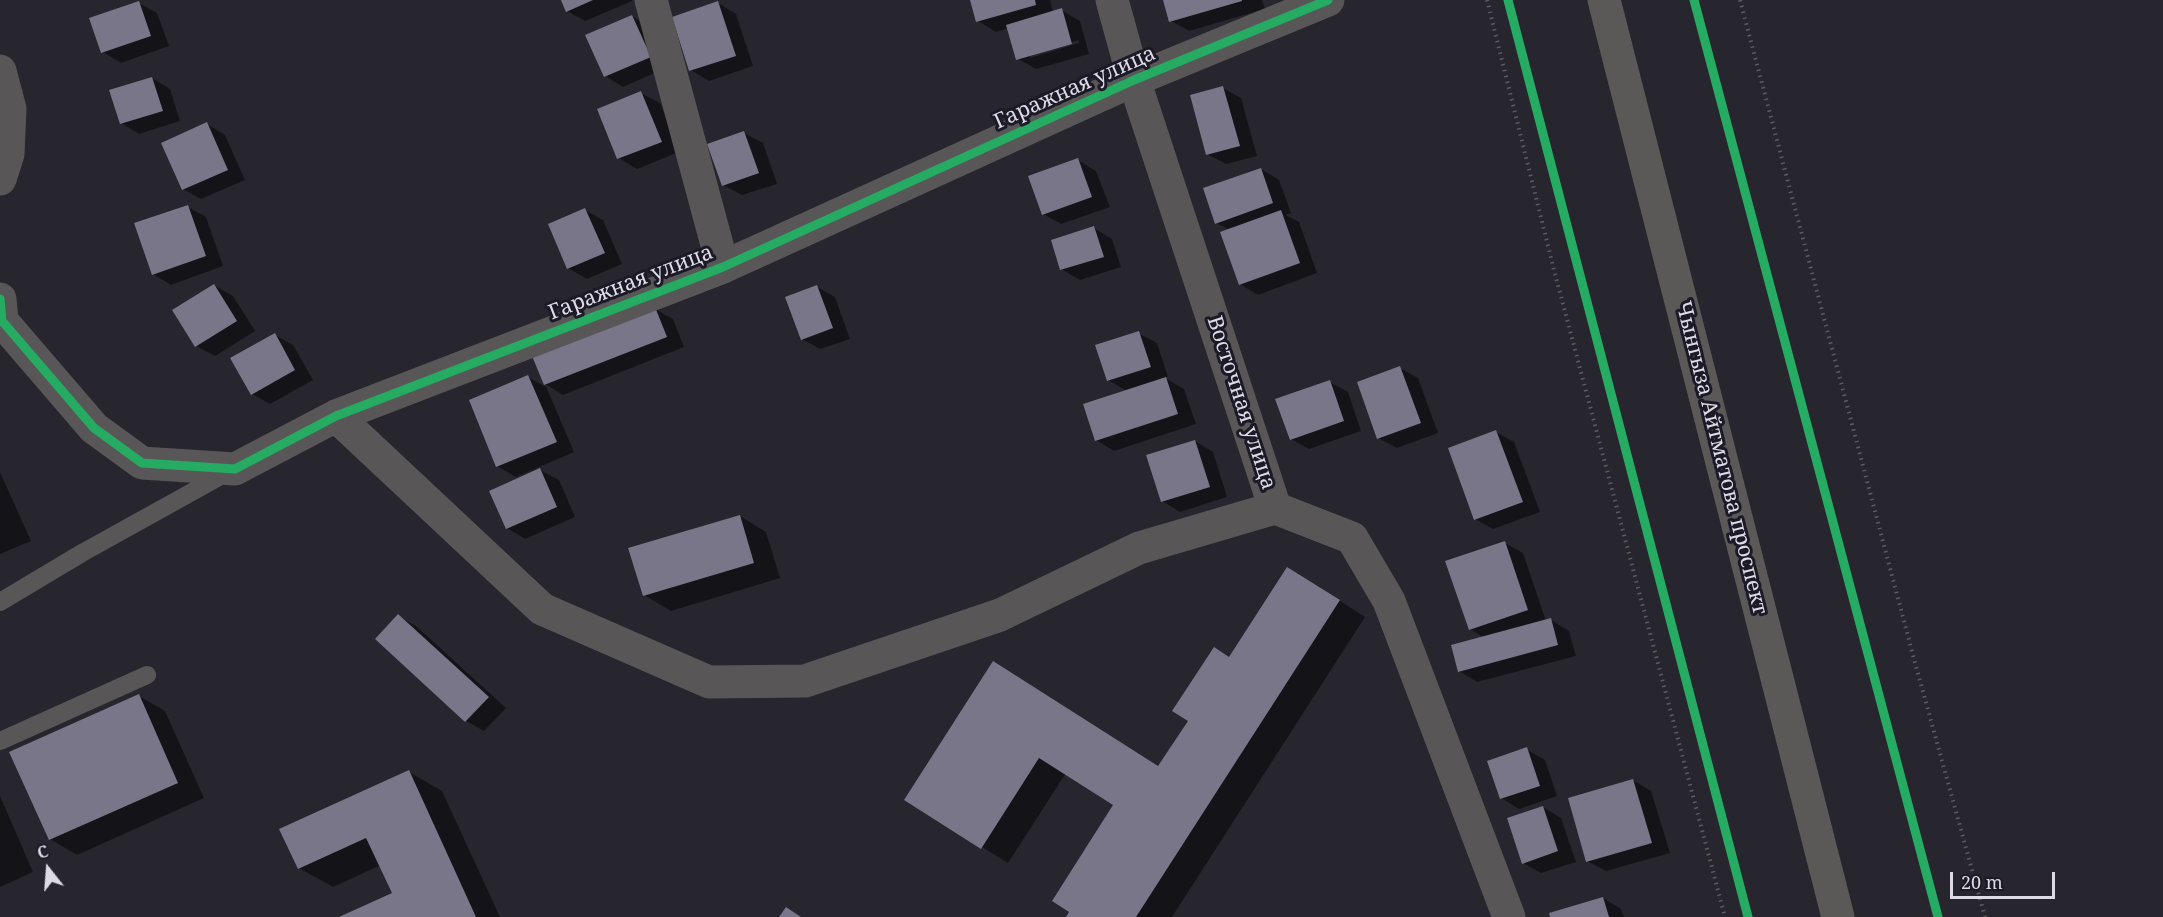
<!DOCTYPE html>
<meta charset="utf-8">
<style>
body{margin:0}
#map{position:relative;width:2163px;height:917px;overflow:hidden;background:#27262e;font-family:"Noto Serif",serif}
canvas{display:block}
.north{position:absolute;left:18px;top:839px;width:60px;height:60px;-webkit-text-stroke:4px #1c1a27;paint-order:stroke;rotate:343deg;font-size:16px;font-weight:700;line-height:24px;text-align:center;color:#dddce6}
.north::after{content:'';display:block;margin:auto;width:21px;height:27px;background:#dddce6;clip-path:polygon(50% 0,100% 100%,50% 72%,0 100%)}
.scale{position:absolute;left:1950px;top:872px;width:105px;height:27px;box-sizing:border-box;border:3px solid #dddce6;border-top:0;padding-left:8px;font-size:18px;line-height:21px;white-space:nowrap;color:#dddce6;-webkit-text-stroke:4px #1c1a27;paint-order:stroke}
</style>
<div id="map">
<canvas width="2163" height="917"></canvas>
<div class="north">С</div>
<div class="scale">20 m</div>
</div>
<script>
const ctx = document.querySelector('canvas').getContext('2d');
ctx.lineJoin = 'round';
function fillPath(path, color) { ctx.fillStyle = color; ctx.fill(path, 'evenodd'); }
function strokePath(path, color, width, dash) { ctx.strokeStyle = color; ctx.lineWidth = width; ctx.lineCap = dash ? 'butt' : 'round'; ctx.setLineDash(dash || []); ctx.stroke(path); }
function drawText(font, color, halo, rows, align = 'center') {
  ctx.font = font + ' "Noto Serif",serif'; ctx.lineWidth = 6; ctx.setLineDash([]); ctx.textBaseline = 'middle'; ctx.strokeStyle = halo; ctx.fillStyle = color; for (const [text, x, y, turn = 0] of rows) {
    ctx.save(); ctx.translate(x, y); ctx.rotate((+turn || 0) * Math.PI / 180); ctx.textAlign = isNaN(turn) ? turn : align; if (halo) ctx.strokeText(text, 0, 0); ctx.fillText(text, 0, 0); ctx.restore();
  }
}
fillPath(new Path2D(`
 M562 0H632V1L585 21 567 11Z
 M971 0H1050L1053 12 1061 10 1080 21 1089 54 1036 69 1018 59 1009 28 996 32 978 21ZM1079 40V43L1030 58V54Z
 M1165 0H1262L1265 9 1189 31 1171 21Z
 M139 3 157 13 169 46 121 63 103 52Z
 M718 3 736 14 753 66 709 81 691 70Z
 M632 16 650 27 668 67 623 87 605 76Z
 M152 78 170 89 180 121 139 134 121 123Z
 M1223 88 1241 98 1257 156 1226 164 1207 154Z
 M641 93 660 103 679 152 637 169 619 158Z
 M207 124 225 135 245 180 201 199 183 189Z
 M744 133 763 143 777 184 742 195 723 185Z
 M1078 160 1096 171 1110 207 1061 224 1043 214Z
 M1261 169 1279 180 1291 213 1286 215 1299 222 1317 273 1258 295 1240 284 1230 230 1216 223Z
 M188 207 206 217 223 266 171 285 153 274Z
 M585 210 603 220 622 264 587 279 568 268Z
 M1094 228 1112 239 1121 267 1080 280 1061 269Z
 M215 286 233 296 255 331 215 356 196 346Z
 M817 287 835 297 850 339 820 349 802 339Z
 M655 309 673 319 684 347 563 395 545 384 574 452 516 477 497 466 528 377 546 387 534 357Z
 M1138 333 1157 343 1168 377 1165 378 1184 389 1196 424 1114 451 1096 440 1127 391 1108 380Z
 M275 335 293 345 313 380 270 404 252 394Z
 M1400 368 1418 378 1438 433 1397 448 1378 438Z
 M1330 382 1348 392 1361 431 1309 449 1291 439Z
 M1496 432 1514 442 1540 512 1493 529 1475 519Z
 M1195 441 1213 452 1227 497 1180 512 1162 501Z
 M540 470 559 480 575 517 525 539 507 528Z
 M0 472 31 541 0 554Z
 M740 516 766 532 780 578 671 611 644 595Z
 M1505 543 1523 553 1546 621 1551 620 1569 631 1576 656 1477 682 1459 671 1485 638 1470 629Z
 M1314 584 1365 617 1172 917H1068L1116 805 1066 773 1008 863 906 800 994 663 1159 767 1230 658Z
 M398 616 416 626 506 708 484 731 466 721 377 639Z
 M139 696 165 711 204 798 77 855 50 839Z
 M1526 749 1545 760 1557 796 1519 809 1501 798Z
 M409 772 442 791 500 917H343L394 894 381 865 333 887 299 868Z
 M1633 780 1651 791 1670 853 1606 871 1587 861Z
 M0 796 33 872 0 887Z
 M1543 807 1561 818 1576 862 1541 873 1523 863Z
 M1603 898 1621 909 1624 917H1552Z`), '#0007');
fillPath(new Path2D(`
 M561 0H593L566 12Z
 M970 0H1035L1036 5 976 22Z
 M1163 0H1242V1L1169 22Z
 M139 1 151 36 101 53 89 18Z
 M718 1 736 56 689 71 672 17Z
 M1062 8 1072 44 1016 60 1006 25Z
 M632 15 651 57 604 77 585 35Z
 M152 77 163 111 120 124 109 90Z
 M1223 86 1240 146 1206 155 1190 95Z
 M641 91 662 142 617 159 597 109Z
 M207 122 228 170 182 190 161 143Z
 M744 131 759 173 722 186 707 144Z
 M1078 158 1092 197 1042 215 1028 176Z
 M1261 168 1273 203 1215 224 1203 188Z
 M188 205 206 256 152 275 134 223Z
 M585 208 605 253 567 269 548 224Z
 M1281 210 1300 263 1239 285 1220 232Z
 M1094 226 1104 257 1060 270 1051 240Z
 M214 284 237 321 195 347 172 310Z
 M817 285 833 328 801 340 785 297Z
 M655 307 667 337 544 385 532 356Z
 M1139 331 1151 367 1107 381 1095 345Z
 M275 333 295 370 251 395 230 358Z
 M1400 366 1421 423 1377 439 1357 382Z
 M528 375 557 442 496 467 469 400Z
 M1166 377 1178 414 1095 441 1083 404Z
 M1330 380 1344 421 1290 440 1275 399Z
 M1496 430 1523 502 1474 520 1448 448Z
 M1195 440 1210 487 1161 502 1146 455Z
 M540 468 557 507 506 529 489 491Z
 M740 515 754 563 643 596 628 548Z
 M1505 541 1528 610 1469 630 1445 561Z
 M1287 567 1340 600 1136 917H1066L1069 912 1052 901 1113 805 1039 758 981 849 904 800 993 661 1158 766 1188 721 1172 711 1214 647 1229 657Z
 M398 614 489 697 465 722 375 639Z
 M1551 618 1558 645 1458 672 1451 645Z
 M139 694 178 783 49 840 9 752Z
 M1527 747 1540 786 1500 799 1487 761Z
 M409 770 476 917H339L392 893 366 838 298 869 279 829Z
 M1633 779 1652 843 1586 862 1568 798Z
 M1543 806 1558 851 1522 864 1507 818Z
 M1603 897 1609 917H1550L1549 913Z
 M786 907 801 917H779Z`), '#7a768a');
strokePath(new Path2D(`
 M1487 0 1554 270 1725 917
 M1740 0 1914 659 1985 917`), '#5c5b5d', 4, [1.5, 4.5]);
strokePath(new Path2D(`
 M0 602 82 553 228 472
 M0 741 147 675`), '#585657', 18);
strokePath(new Path2D(`
 M651 0 723 267
 M1112 0 1134 80 1275 508 1352 538 1389 601 1509 917
 M0 71 10 109 8 154 0 179
 M0 299 2 321 94 428 142 463 235 469 336 416 723 267 1134 80 1328 0
 M336 416 542 609 709 682 805 681 1000 615 1139 548 1275 508`), '#585657', 33);
strokePath(new Path2D(`
 M1604 0 1838 917`), '#5b5858', 33);
strokePath(new Path2D(`
 M1508 0 1748 917
 M1694 0 1938 917
 M0 299 2 321 94 428 142 463 235 469 336 416 723 267 1134 80 1328 0`), '#26ab63', 9);
drawText('21px', '#dddce6', '#1c1a27', [
 ["Гаражная улица",1075,88,-24],
 ["Гаражная улица",631,283,-21],
 ["Восточная улица",1241,403,72],
 ["Чынгыза Айтматова проспект",1721,458,76]
]);
</script>
